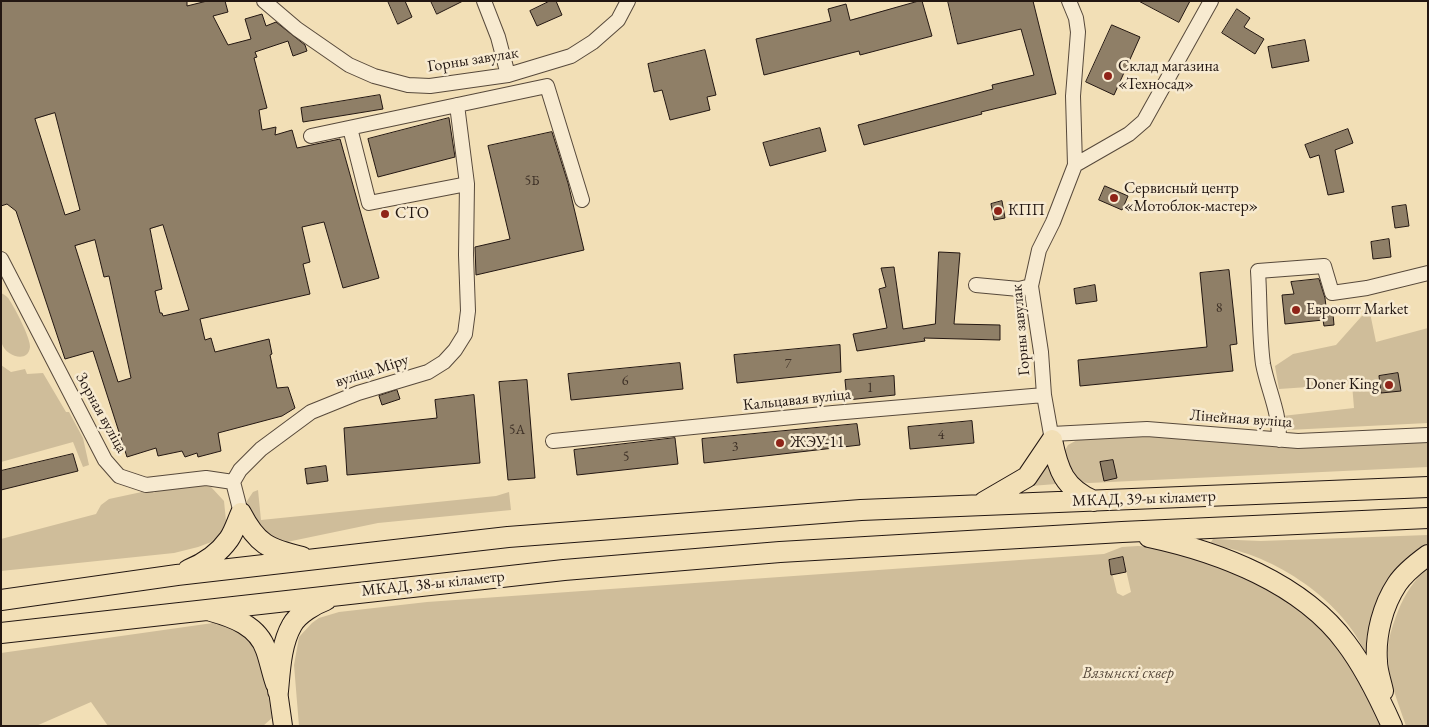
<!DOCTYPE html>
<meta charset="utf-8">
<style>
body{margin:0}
#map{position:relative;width:1429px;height:727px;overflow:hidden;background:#f2dfb6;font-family:"EB Garamond",serif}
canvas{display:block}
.frame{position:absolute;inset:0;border:2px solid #231712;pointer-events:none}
</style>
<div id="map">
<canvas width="1429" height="727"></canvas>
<div class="frame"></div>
</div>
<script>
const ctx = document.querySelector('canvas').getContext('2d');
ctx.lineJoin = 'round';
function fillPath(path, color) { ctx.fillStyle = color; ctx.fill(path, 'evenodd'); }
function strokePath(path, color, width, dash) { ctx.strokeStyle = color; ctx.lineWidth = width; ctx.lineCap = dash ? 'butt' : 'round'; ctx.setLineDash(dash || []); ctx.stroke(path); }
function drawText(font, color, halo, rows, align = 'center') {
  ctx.font = font + ' "EB Garamond",serif'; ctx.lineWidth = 5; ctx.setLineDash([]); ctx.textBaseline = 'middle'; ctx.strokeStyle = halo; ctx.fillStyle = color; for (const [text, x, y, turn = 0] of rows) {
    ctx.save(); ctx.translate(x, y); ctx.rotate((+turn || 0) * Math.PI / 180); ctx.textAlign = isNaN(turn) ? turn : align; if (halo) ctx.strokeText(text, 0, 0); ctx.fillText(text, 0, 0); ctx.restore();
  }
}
fillPath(new Path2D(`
 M1 293C5 295 8 297 10 301 15 308 31 339 30 347 28 364 6 356 2 344 0 338 1 303 1 293Z
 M1369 308 1376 342 1428 328V423L1288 430 1282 416 1354 408 1352 384 1279 389 1275 366 1293 354 1336 345Z
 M1 365 11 372 25 369 27 374 43 373 66 412H69L83 438 89 465 83 467 73 442 1 462Z
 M1144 436 1293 448 1428 441V467L1089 483 1080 482 1074 479 1064 452 1068 445 1079 439Z
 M1046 456 1057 482 1056 484 1031 486Z
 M201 485 211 487 224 501 226 521 223 532 214 541 198 547 174 553 1 571V539L96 514 101 505 109 499 151 490 154 493 157 490Z
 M258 490 261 520 496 496 509 492 511 510 378 523 282 543 264 536 247 509V501L253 492Z
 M1428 535V546L1370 649 1365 652C1340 597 1268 551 1209 545L1213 539 1261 541Z
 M1138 546 1156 547 1211 561 1285 595 1334 638 1386 726H299L294 665 299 637 312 623 319 618 339 612 427 602 1104 554 1122 547ZM1123 557 1131 592 1123 596 1117 593 1109 560Z
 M1428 567V726H1406C1398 702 1387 677 1388 652 1388 638 1393 624 1398 611 1405 594 1414 580 1428 567Z
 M220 622 241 627 262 657 272 718 263 726H108L91 702 36 726H1V653Z`), '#cfbd9a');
const building = new Path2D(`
 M1 1H187V6L207 1H225L228 12 213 16 228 45 251 39 245 19 262 14 266 26 276 22 305 45 307 51 293 56 288 41 255 52 257 57 254 58 267 108 259 110 262 130 276 127 275 135 292 130 297 148 340 139 379 278 343 288 324 222 302 227 310 262 303 264 310 294 200 319 205 340 211 338 215 352 269 339 272 354 270 355 277 388 288 387 295 408 282 416 218 433 221 451 198 457 197 453 185 457 182 451 158 456 156 448 127 457 93 351 65 359 16 211 7 204 1 206ZM55 113 80 210 65 215 35 119ZM163 225 189 310 163 316 162 313H160L155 291 162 289 150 229ZM95 240 104 277 109 276 131 378 118 382 75 246Z
 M388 1H405L412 17 398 24Z
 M431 1H463L437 14Z
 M550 1H556L562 15 537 26 530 11Z
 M919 1H922L932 36 860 55 859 51 764 75 756 39 831 21 828 9 846 4 850 20Z
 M948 1H1033L1056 94 981 112 982 114 864 145 858 125 993 89 992 85 1034 75 1021 29 958 44Z
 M1139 1H1190L1179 22Z
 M1237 9 1250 18 1244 27 1264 39 1255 54 1222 33Z
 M1112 25 1140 37 1114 95 1086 82Z
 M1305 40 1309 61 1272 68 1268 47Z
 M705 50 716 95 707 97 710 110 670 120 662 90 654 92 648 64Z
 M380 95 383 109 303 122 301 108Z
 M449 118 455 157 378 177 368 139Z
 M820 128 826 151 770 166 763 143Z
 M1348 129 1353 143 1335 150 1344 192 1328 195 1319 155 1310 158 1305 145Z
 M552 132 568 183 584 250 476 275 475 247 510 239 488 146Z
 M1105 186 1128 196 1122 210 1099 200Z
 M1002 201 1005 218 994 220 991 204Z
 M1406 205 1409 226 1395 228 1392 207Z
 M1389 239 1391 257 1373 259 1371 242Z
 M939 252 960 253 954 324 1000 325V340L924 338 925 341 857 351 853 334 887 328 879 289 886 287 881 268 894 267 903 329 935 324Z
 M1229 270 1237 344 1230 345 1233 371 1080 386 1078 360 1207 347 1200 273Z
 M1319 279 1325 298 1327 315 1333 314 1334 325 1324 326 1323 320 1285 324 1282 295 1294 294 1291 282Z
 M1095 285 1097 301 1076 304 1074 289Z
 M840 345 841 372 737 383 734 355Z
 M680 363 683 389 571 400 568 374Z
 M1398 373 1401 391 1381 393 1379 376Z
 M894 376 895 395 847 400 845 380Z
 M527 380 535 478 508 480 499 382Z
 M397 390 400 399 382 405 379 396Z
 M474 395 480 463 347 475 344 428 437 418 435 400Z
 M972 421 974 443 910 449 908 427Z
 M857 424 860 445 704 463 702 439Z
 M675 438 678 464 577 475 574 450Z
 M73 454 78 471 1 490V471Z
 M1113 460 1117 478 1104 481 1100 462Z
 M326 466 328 481 307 484 305 469Z
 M1123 557 1126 572 1111 575 1109 560Z`);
fillPath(building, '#8f7f67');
strokePath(building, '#231712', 1);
const minor = new Path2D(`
 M264 1 297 29 349 65 374 76 408 85 430 86 508 75 571 56 593 42 618 20 628 1
 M484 1 498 37 508 75
 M350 128 369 203 467 184 457 105
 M311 136 547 86 582 200
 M1075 165 1129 134 1144 121 1211 1
 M1 259 105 460 119 476 146 485 206 478 233 482 241 513
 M976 285 1019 289 1031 286
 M1052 434 1147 429 1298 441 1428 435
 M1052 440 1044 395 1041 352 1031 286 1039 250 1053 222 1075 165 1073 96 1078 32 1076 18 1069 1
 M1279 440C1280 413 1268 390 1263 364 1259 335 1260 301 1258 271L1324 266 1332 293 1367 288 1428 273
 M553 441 833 413 1044 395
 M233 482 240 470 261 449 311 412 358 393 428 372 444 362 455 350 465 334 468 311 466 255 467 184`);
const major = new Path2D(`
 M278 691 283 726`);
const highway = new Path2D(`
 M1052 440C1058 470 1064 488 1094 501
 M984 502 1027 477 1052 440
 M241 513C257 544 268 549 302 557
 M1149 537C1219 552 1302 583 1346 643 1365 668 1379 697 1392 726
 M188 570C203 564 219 553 229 539 234 532 237 522 241 513
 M1 600 177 575 508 537 861 510 1428 487
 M211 611C233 617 258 626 266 650 270 661 272 673 276 684
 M1 633 564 570 780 552 1122 532 1428 518
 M278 691C280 670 281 644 292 625 298 614 315 604 326 600
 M1383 691C1381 681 1377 671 1377 661 1375 635 1383 605 1397 584 1405 572 1417 563 1428 555`);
strokePath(minor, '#57493b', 16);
strokePath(major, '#231712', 20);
strokePath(highway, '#231712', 22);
strokePath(minor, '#f7ead0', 14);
strokePath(major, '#f2dfb6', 18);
strokePath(highway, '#f2dfb6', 20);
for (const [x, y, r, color] of [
 [1108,76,5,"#8f2418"],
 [1114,198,5,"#8f2418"],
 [998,211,5,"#8f2418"],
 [385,214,5,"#8f2418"],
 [1296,310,5,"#8f2418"],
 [1389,385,5,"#8f2418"],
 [780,443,5,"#8f2418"]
]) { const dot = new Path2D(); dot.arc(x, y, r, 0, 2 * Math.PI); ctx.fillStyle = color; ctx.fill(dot); strokePath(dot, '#f7ead0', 2); }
drawText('14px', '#3e3127', null, [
 ["5Б",532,181],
 ["8",1219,308],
 ["7",788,364],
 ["6",625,381],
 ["1",870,388],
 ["5А",517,430],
 ["4",941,435],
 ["3",735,447],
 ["5",626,457]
]);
drawText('16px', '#231712', '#f7ead0', [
 ["Горны завулак",473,60,-9],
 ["Горны завулак",1021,330,-95],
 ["вуліца Міру",372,371,-18],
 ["Кальцавая вуліца",797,400,-6],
 ["Зорная вуліца",101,413,61],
 ["Лінейная вуліца",1241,419,4],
 ["МКАД, 39-ы кіламетр",1144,499,-2],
 ["МКАД, 38-ы кіламетр",433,584,-6]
]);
drawText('16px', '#231712', '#f7ead0', [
 ["Склад магазина",1118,67],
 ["«Техносад»",1118,85],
 ["Сервисный центр",1124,189],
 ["«Мотоблок-мастер»",1124,207],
 ["КПП",1008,211],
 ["СТО",395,214],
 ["Евроопт Market",1306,310],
 ["Doner King",1379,385,"right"],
 ["ЖЭУ-11",790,443]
], 'left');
drawText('italic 16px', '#57493b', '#f7ead0', [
 ["Вязынскі сквер",1128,674]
]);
</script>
